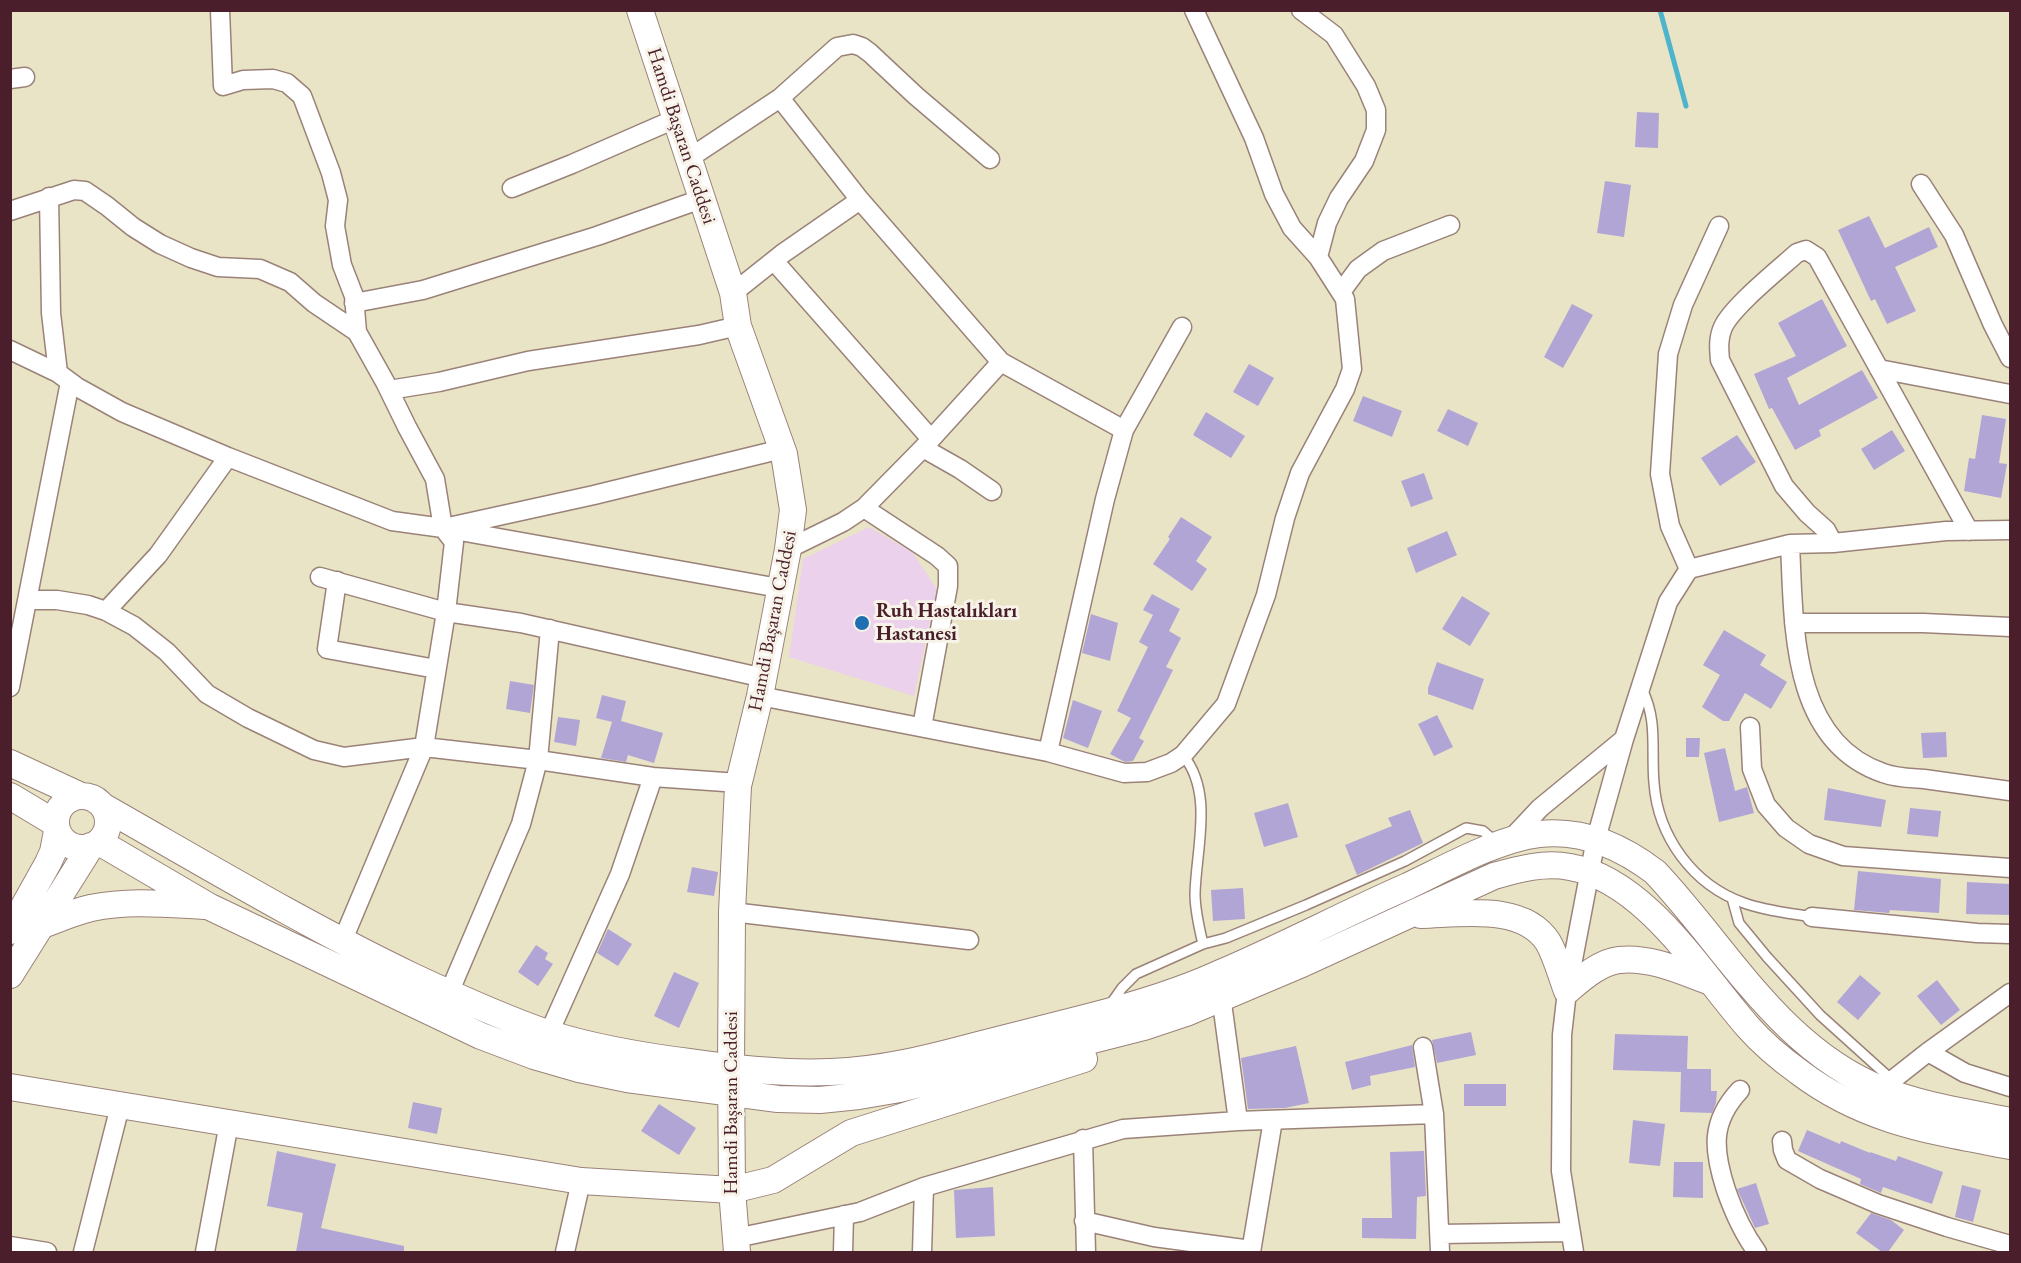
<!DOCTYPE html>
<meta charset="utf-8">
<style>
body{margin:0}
#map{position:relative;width:2021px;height:1263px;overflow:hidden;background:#eae4c6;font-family:"EB Garamond",serif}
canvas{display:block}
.frame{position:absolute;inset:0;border:12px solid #4a1f2b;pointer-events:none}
</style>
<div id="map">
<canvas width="2021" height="1263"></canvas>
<div class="frame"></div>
</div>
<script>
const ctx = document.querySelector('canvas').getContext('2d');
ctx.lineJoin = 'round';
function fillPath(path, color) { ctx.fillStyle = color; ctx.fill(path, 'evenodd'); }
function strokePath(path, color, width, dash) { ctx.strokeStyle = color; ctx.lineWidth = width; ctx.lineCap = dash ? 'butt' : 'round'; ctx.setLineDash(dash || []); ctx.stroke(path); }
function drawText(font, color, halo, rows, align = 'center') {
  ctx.font = font + ' "EB Garamond",serif'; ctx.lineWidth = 6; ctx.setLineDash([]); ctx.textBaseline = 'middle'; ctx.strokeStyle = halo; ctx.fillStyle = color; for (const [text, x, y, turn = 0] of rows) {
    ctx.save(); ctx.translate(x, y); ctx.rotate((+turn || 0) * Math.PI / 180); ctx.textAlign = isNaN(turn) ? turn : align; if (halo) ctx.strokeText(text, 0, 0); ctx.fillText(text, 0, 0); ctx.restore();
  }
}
fillPath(new Path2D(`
 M869 527 912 552 937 589 914 696 789 657 803 559Z`), '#ebd1eb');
strokePath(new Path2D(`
 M1660 10 1686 106`), '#4eb4cc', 5);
fillPath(new Path2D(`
 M1637 112 1659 113 1658 148 1635 147Z
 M1605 181 1631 185 1624 237 1597 233Z
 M1869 216 1885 248 1929 227 1938 247 1895 267 1916 311 1887 324 1875 299 1871 301 1838 230Z
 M1822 299 1847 346 1787 378 1799 405 1862 370 1878 398 1819 430 1821 436 1795 450 1772 408 1769 409 1754 374 1796 356 1778 323Z
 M1572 304 1593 315 1563 368 1544 357Z
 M1249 364 1274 378 1258 406 1233 392Z
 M1363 396 1402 411 1392 437 1353 421Z
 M1448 409 1478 423 1468 446 1437 431Z
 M1206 412 1245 436 1231 458 1193 435Z
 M1982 415 2006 419 1999 463 2007 464 2001 498 1964 491 1969 458 1975 459Z
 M1892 430 1905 451 1874 470 1861 449Z
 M1737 435 1756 462 1720 486 1701 458Z
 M1424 473 1433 499 1411 507 1401 481Z
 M1181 517 1212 537 1196 561 1207 569 1192 591 1153 564 1170 539 1168 537Z
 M1447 531 1457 555 1416 573 1407 548Z
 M1152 594 1180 609 1169 631 1181 638 1166 667 1173 670 1139 738 1144 741 1133 761 1125 762 1110 754 1131 718 1117 711 1148 647 1139 642 1153 615 1143 610Z
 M1462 596 1490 613 1470 646 1442 629Z
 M1091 614 1118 623 1110 661 1082 653Z
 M1724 630 1766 655 1760 665 1787 682 1771 709 1745 693 1729 721H1723L1702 707 1720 675 1703 665Z
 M1437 662 1484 679 1473 710 1428 694V688Z
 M510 681 534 685 530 713 506 709Z
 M602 695 626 701 621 721 663 733 654 763 628 755 626 762 601 758 612 722 596 718Z
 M1073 700 1102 711 1088 748 1063 738Z
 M1437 715 1453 747 1434 756 1418 724Z
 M558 717 580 720 576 746 554 742Z
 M1946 732 1947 757 1923 758 1921 733Z
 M1686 738H1700L1699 757H1686Z
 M1725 748 1735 791 1747 787 1754 813 1719 822 1704 753Z
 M1828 788 1886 800 1881 827 1824 820Z
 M1288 803 1298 837 1264 847 1254 813Z
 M1910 808 1941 811 1938 837 1907 834Z
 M1410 810 1423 843 1357 875 1345 845 1392 826 1388 818Z
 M692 867 718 872 714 896 687 892Z
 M1858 871 1941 879 1939 913 1890 910 1889 913 1854 910Z
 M1967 882 2010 884V915L1966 914Z
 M1243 888 1245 919 1213 921 1211 890Z
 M608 929 632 944 618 966 597 953Z
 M536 945 548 953 545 959 553 964 538 986 518 972Z
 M674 972 699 983 679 1028 654 1016Z
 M1860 975 1881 993 1858 1020 1837 1002Z
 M1937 980 1960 1010 1941 1025 1917 996Z
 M1471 1032 1476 1055 1437 1063 1432 1040Z
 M1615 1034 1688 1036 1687 1069H1711V1091H1717L1716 1103 1712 1113 1680 1112 1681 1072 1613 1070Z
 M1412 1045 1415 1067 1370 1076 1371 1085 1352 1090 1345 1062Z
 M1296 1046 1309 1103 1285 1108 1248 1109 1241 1058Z
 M1464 1084H1506V1106H1464Z
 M413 1102 442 1108 437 1134 408 1128Z
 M659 1104 696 1128 679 1155 641 1131Z
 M1633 1120 1665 1124 1660 1166 1629 1163Z
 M1807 1130 1840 1144 1841 1141 1870 1153V1152L1896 1161 1898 1156 1943 1172 1932 1204 1883 1187 1881 1193 1860 1184 1861 1179 1798 1151Z
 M277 1151 336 1164 321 1228 404 1246V1252H296L303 1213 267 1206Z
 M1424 1151 1426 1196 1417 1197 1416 1239 1362 1238V1218H1392L1390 1152Z
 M1674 1162H1703V1198L1673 1197Z
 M1756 1183 1769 1224 1755 1228 1737 1189Z
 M1962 1185 1981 1190 1973 1222 1955 1217Z
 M993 1187 995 1236 956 1238 954 1190Z
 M1871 1213 1891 1220 1904 1230 1888 1252H1882L1856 1233Z`), '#b1a5d5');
const lane = new Path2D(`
 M1642 689C1658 721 1651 749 1654 783 1658 837 1693 885 1744 903 1766 911 1789 913 1812 917
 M1183 755C1214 793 1196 849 1195 894 1195 911 1199 927 1203 944
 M1732 898 1739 923 1767 957 1820 1015 1892 1080
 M1110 1005 1122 988 1136 974 1203 944 1226 938 1306 905 1405 861 1466 828 1483 831 1497 843`);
const street = new Path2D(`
 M220 10 223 86 243 80 273 79 287 83 302 96 331 173 338 200 335 226 342 265 354 296 357 332
 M1301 10 1334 35 1366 86 1376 110V130L1364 161 1339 198 1327 223 1318 257
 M10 79 25 77
 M780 98 860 200
 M688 159 780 98 837 47 853 44 862 47 870 53 916 96 990 159
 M1921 184 1954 235 1993 325 2010 358
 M512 188 572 164 675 119
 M49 197 51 313 58 373
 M10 211 74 190 85 191 107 206 133 227 160 244 191 258 218 267 260 269 290 282 314 303 357 332 385 382 407 427 435 479 443 528 454 542 446 612 424 747 342 942
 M774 261 931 439
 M1341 292 1358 269 1383 251 1450 225
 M733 293 782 254 860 200 1001 362 923 448 864 508 843 522 788 549
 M354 303 423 290 597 236 701 199
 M10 350 58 373 77 387 122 412 228 457 392 521 443 528 779 588
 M1001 362 1124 430
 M1879 369 2010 394
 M389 390 439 382 528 361 699 335 738 326
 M923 448 960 469 992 491
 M864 508 937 556 948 566V586L922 727
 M453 526 594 495 782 449
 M1833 543 1826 530 1807 513 1784 486 1720 360C1719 349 1718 338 1723 327 1732 307 1778 270 1797 253L1806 250 1817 257 1969 531
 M1790 544C1794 625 1790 741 1883 773 1896 778 1911 778 1924 779 1953 783 1982 787 2010 791
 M1689 569 1670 526 1660 474 1668 354 1683 305 1719 226
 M320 577 446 612 521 623 764 678
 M337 581 327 649 436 669
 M29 600H57L88 605 106 611 134 626 167 652 207 694 248 718 314 750 344 757 424 747 538 760 653 777 739 783
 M106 611 158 555 228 457
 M1794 623H1923L2010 627
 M10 687 70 382
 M760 696 1048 752 1124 773 1147 772 1171 763 1183 755 1226 704 1266 595 1285 518 1300 473 1345 389 1352 369 1345 299 1318 257 1292 228 1274 194 1254 138 1194 10
 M1750 727 1752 769 1766 805 1786 828 1809 844 1843 856 2010 868
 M1048 752 1105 499 1124 430 1182 327
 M1510 840 1540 808 1624 739
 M732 912 969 940
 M1812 917 1977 933 2010 934
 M1220 988 1238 1121
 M449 993 521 824 538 760 550 629
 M549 1033 620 874 653 777
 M1423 1047 1434 1114 1440 1252
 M1928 1052 1965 1073 2010 1087
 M1881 1089 1928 1052 2010 993
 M1740 1090C1710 1122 1713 1150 1726 1190 1734 1213 1743 1233 1757 1252
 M1083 1139 1086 1252
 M1782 1141 1783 1150 1787 1160 1820 1179 1878 1204 1947 1227 2010 1245
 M1084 1221 1154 1237 1251 1250
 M1440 1234 1571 1232
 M736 1238 860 1212 924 1187 1123 1129 1238 1121 1434 1114
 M10 1246 47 1252
 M83 1252 120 1106
 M205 1252 229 1123
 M565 1252 581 1181
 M843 1252 844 1215
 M922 1252 924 1187
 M1251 1252 1273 1120
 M1574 1252 1561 1171 1562 1035 1567 991 1596 839 1624 739 1668 602 1689 569 1790 544 1833 543 1946 531 2010 530`);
const secondary = new Path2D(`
 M640 10 733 293 738 326 784 454 793 510 788 549 760 696 738 786 732 912 731 1068 732 1190 737 1252
 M10 763 79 795
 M56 822a26 26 0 1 1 52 0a26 26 0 1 1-52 0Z
 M10 796 55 823
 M104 807C206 865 306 925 412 976 457 997 503 1018 550 1034 595 1048 642 1056 689 1062 736 1069 784 1074 831 1072 881 1070 930 1058 978 1045 1016 1035 1054 1026 1092 1016 1135 1005 1178 992 1218 974 1282 947 1344 914 1408 886 1446 868 1497 839 1539 834 1583 829 1621 846 1655 872 1727 948 1780 1049 1883 1090 1923 1106 1968 1112 2010 1121
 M99 842 210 907 481 1036 534 1056 579 1069 627 1079 778 1099 820 1100 859 1096 900 1089 1144 1027 1186 1013 1304 963 1494 876C1519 869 1544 862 1570 867 1645 880 1700 972 1748 1027 1763 1044 1781 1059 1799 1072 1865 1122 1932 1131 2010 1146
 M1421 915C1461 914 1523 903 1548 942 1556 956 1561 975 1567 991 1581 979 1600 962 1619 960 1649 956 1683 972 1711 982
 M43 925C58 919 74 912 91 908 128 900 167 904 204 906
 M10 931 48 863 53 852 57 831
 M10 975 91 846
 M10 1087 581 1181 732 1190 773 1180 851 1133 1084 1059`);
strokePath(lane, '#9a8278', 12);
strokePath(street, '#9a8278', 21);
strokePath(secondary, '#9a8278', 28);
strokePath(lane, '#fff', 9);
strokePath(street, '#fff', 18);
strokePath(secondary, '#fff', 26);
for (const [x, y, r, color] of [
 [862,623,8,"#1f6fb2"]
]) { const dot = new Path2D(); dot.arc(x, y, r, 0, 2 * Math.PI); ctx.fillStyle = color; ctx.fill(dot); strokePath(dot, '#f7f3e8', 2); }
drawText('20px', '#4a1f2b', '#f7f3e8', [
 ["Hamdi Başaran Caddesi",681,136,72],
 ["Hamdi Başaran Caddesi",773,621,-79],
 ["Hamdi Başaran Caddesi",732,1103,-90]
]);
drawText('bold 20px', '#4a1f2b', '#f7f3e8', [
 ["Ruh Hastalıkları",876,612],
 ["Hastanesi",876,635]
], 'left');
</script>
